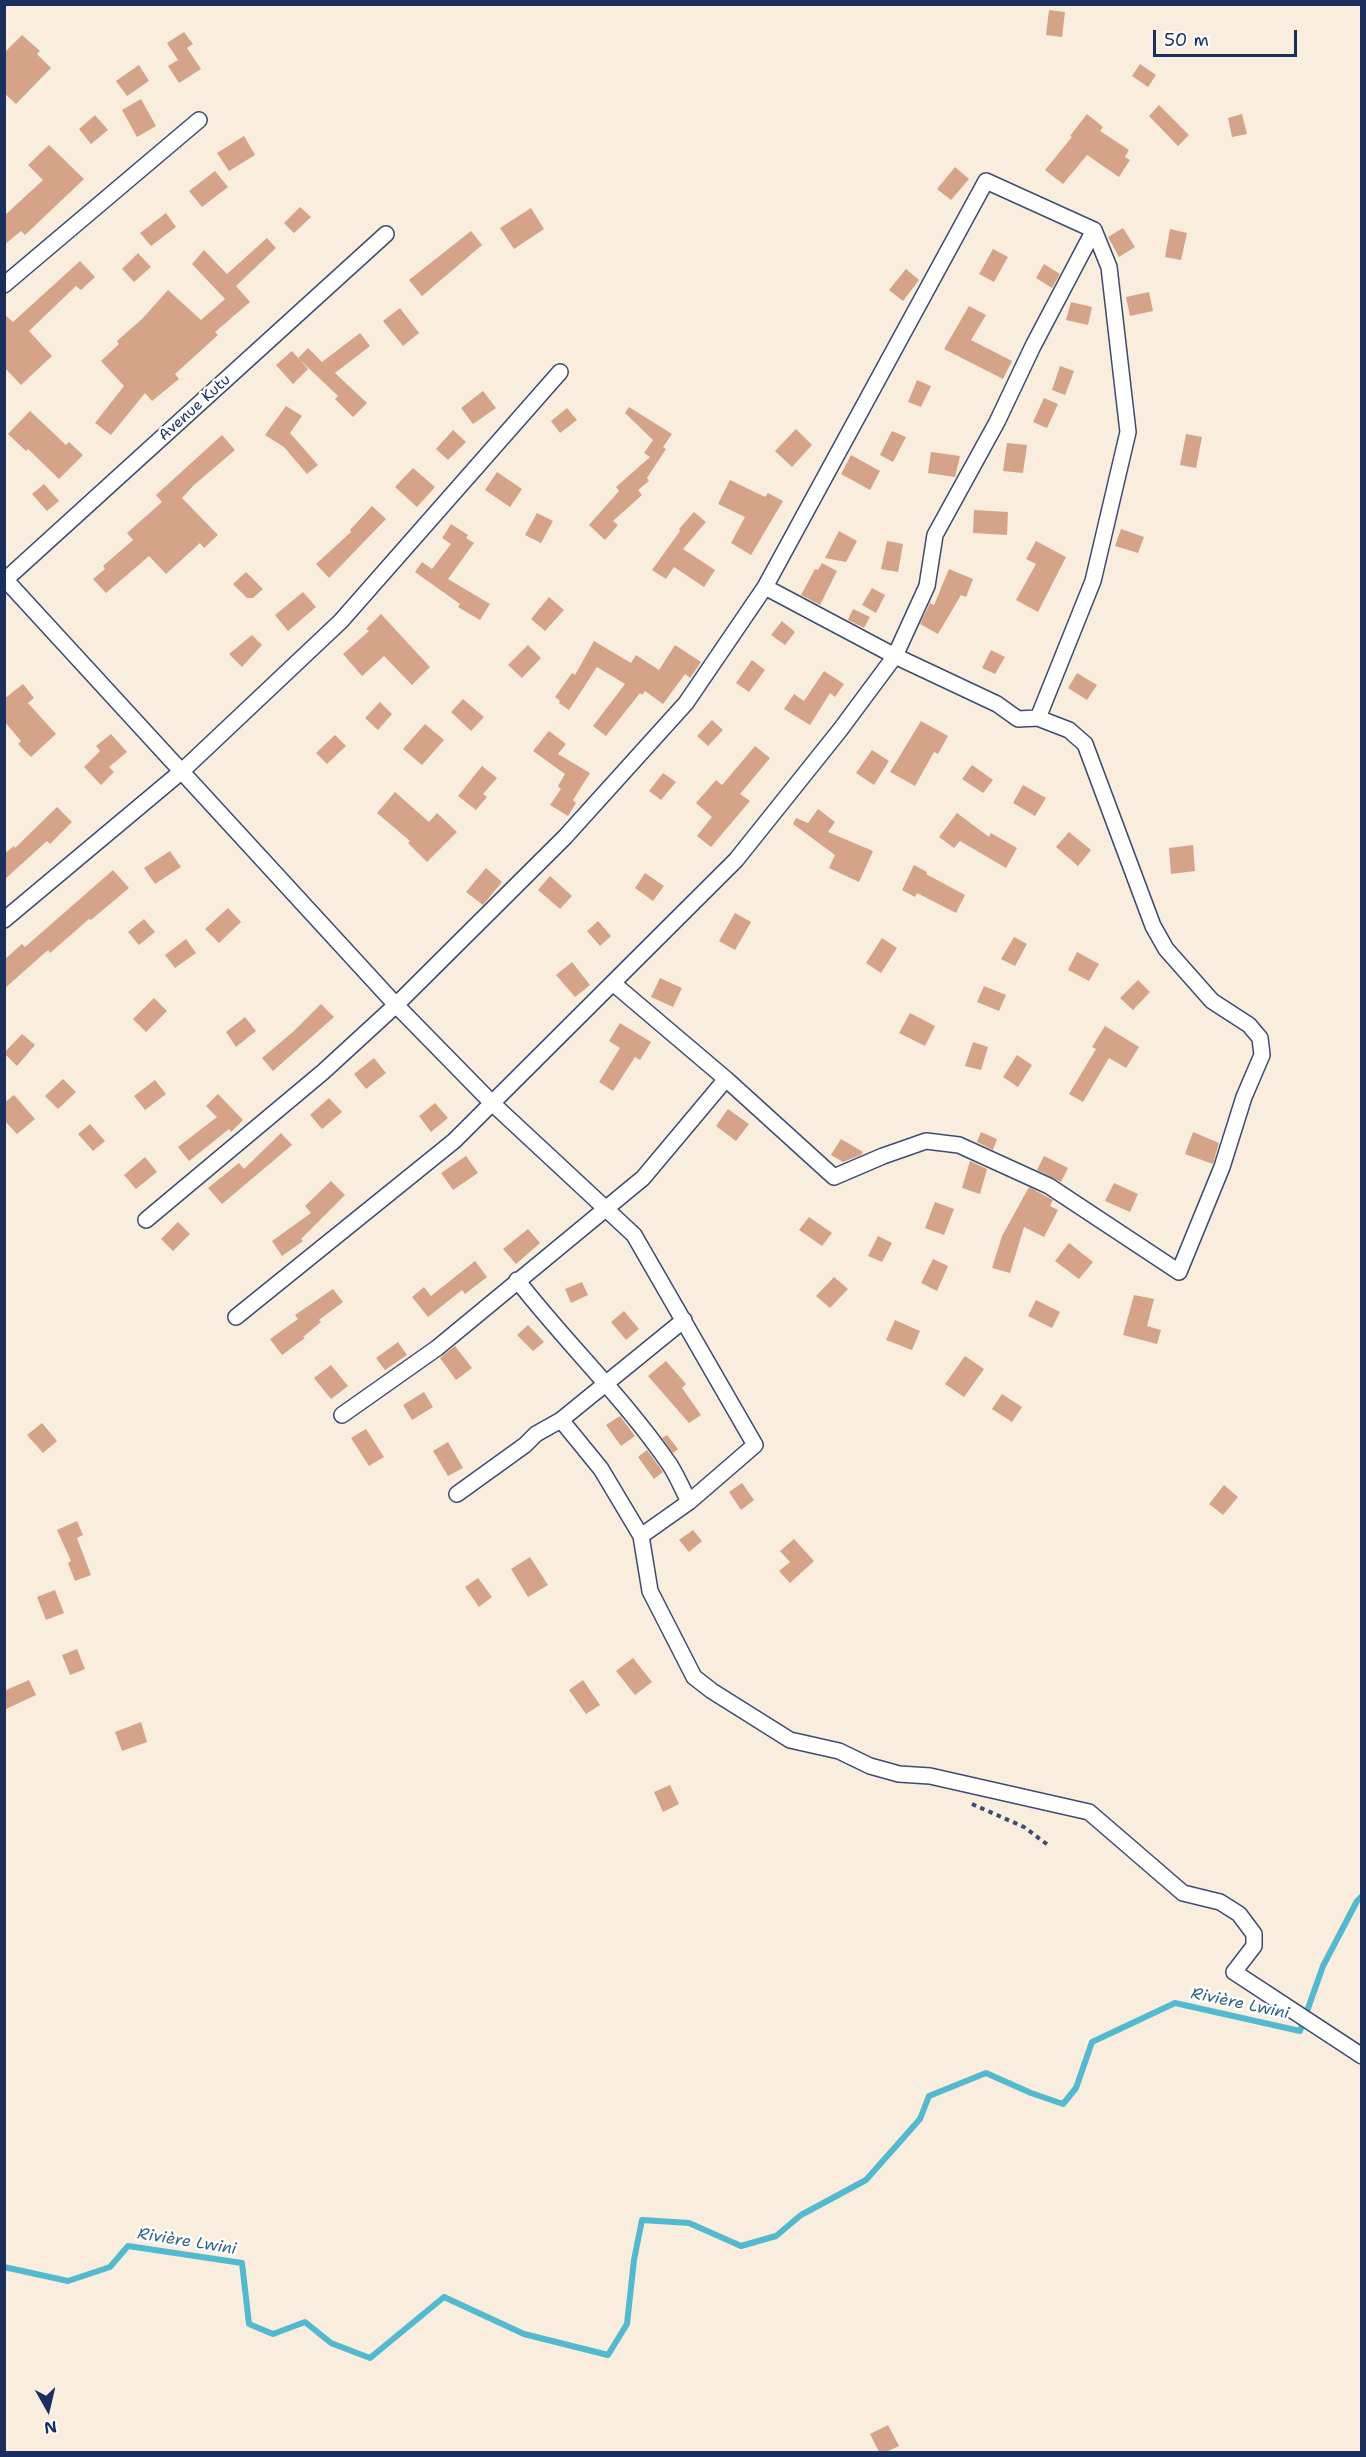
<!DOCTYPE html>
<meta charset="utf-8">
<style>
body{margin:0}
#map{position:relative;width:1366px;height:2457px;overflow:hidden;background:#f9edde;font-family:"Shantell Sans",sans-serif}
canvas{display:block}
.frame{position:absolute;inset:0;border:6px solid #1b2f5e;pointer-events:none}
.north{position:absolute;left:18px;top:2379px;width:60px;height:60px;-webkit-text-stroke:4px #fff;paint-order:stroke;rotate:172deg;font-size:16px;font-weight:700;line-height:24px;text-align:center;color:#1b2f5e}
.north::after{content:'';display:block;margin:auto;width:21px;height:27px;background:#1b2f5e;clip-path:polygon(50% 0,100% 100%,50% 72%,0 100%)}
.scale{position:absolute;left:1153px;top:30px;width:144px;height:27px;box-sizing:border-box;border:3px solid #1b2f5e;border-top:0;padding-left:8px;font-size:18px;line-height:21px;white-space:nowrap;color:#1b2f5e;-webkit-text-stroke:4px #fff;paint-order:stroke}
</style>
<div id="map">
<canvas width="1366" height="2457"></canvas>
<div class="frame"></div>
<div class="north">N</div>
<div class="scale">50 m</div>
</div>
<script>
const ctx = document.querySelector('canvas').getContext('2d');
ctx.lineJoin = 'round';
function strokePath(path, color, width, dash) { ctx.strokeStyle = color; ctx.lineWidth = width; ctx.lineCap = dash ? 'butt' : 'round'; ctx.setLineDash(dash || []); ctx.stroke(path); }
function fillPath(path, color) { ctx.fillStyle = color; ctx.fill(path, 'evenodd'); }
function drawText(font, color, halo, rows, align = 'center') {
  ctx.font = font + ' "Shantell Sans",sans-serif'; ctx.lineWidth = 5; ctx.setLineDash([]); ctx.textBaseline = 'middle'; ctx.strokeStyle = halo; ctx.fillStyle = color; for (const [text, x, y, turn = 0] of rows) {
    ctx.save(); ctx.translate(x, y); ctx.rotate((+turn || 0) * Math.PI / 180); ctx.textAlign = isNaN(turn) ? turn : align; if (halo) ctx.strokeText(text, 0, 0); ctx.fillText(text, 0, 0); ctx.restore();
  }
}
strokePath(new Path2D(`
 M4 2267 68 2281 110 2267 128 2246 242 2263 249 2324 273 2334 305 2322 331 2343 370 2358 444 2297 524 2334 608 2355 627 2324 634 2260 642 2220 689 2223 741 2246 776 2236 801 2215 866 2180 920 2119 929 2096 986 2073 1031 2093 1063 2104 1076 2088 1092 2042 1175 2003 1300 2031 1323 1966 1357 1901 1362 1896`), '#51bacf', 6);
fillPath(new Path2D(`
 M1049 10 1065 12 1062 37 1046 35Z
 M184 32 193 44 187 48 201 69 179 83 168 66 178 60 167 43Z
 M22 35 40 51 37 54 51 68 16 104 4 93V53Z
 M1140 64 1156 75 1148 87 1132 76Z
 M139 65 149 81 127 96 116 81Z
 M141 99 156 126 137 137 122 110Z
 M1159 105 1189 135 1178 146 1149 116Z
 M1087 114 1103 127 1100 131 1129 150 1125 157 1130 160 1119 177 1087 155 1063 184 1045 170 1072 137 1070 136Z
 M1242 114 1247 134 1232 137 1228 118Z
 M95 115 108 130 91 144 79 129Z
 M244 136 255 155 229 171 217 153Z
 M49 145 84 179 25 235 21 231 4 245V216L43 180 28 165Z
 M955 167 969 179 951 200 937 189Z
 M215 171 228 187 202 207 189 191Z
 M300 207 311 217 294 233 284 223Z
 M531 208 544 229 514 249 500 228Z
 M166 213 176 227 151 246 140 233Z
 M1123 228 1135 247 1119 257 1108 237Z
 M1170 229 1187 233 1181 260 1165 257Z
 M471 231 482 245 422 296 409 280Z
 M267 238 276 248 236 286 250 302 215 332 218 335 175 374 179 379 152 401 145 393 111 435 95 423 124 386 101 361 119 344 117 341 142 319 168 290 201 320 225 299 192 264 204 250 227 274Z
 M993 249 1008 257 994 282 979 274Z
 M138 253 151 267 134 282 122 269Z
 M80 261 95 277 81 290 76 286 29 331 52 356 21 385 4 367V314L13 322Z
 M1044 264 1060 274 1052 288 1036 278Z
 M906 269 919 280 903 301 889 290Z
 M1149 292 1153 311 1130 316 1126 297Z
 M1071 302 1092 307 1088 325 1066 320Z
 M969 306 986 315 971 340 1012 361 1003 379 944 349Z
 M400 308 419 333 403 346 383 321Z
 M360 333 370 346 335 373 367 403 353 417 335 399 338 396 298 358 308 348 322 362Z
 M292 351 308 369 293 384 276 365Z
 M1060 366 1074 371 1065 395 1052 390Z
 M917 380 931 386 921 407 908 402Z
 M483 391 496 408 473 424 461 408Z
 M1044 398 1058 404 1047 428 1033 422Z
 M286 406 302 416 290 433 318 465 307 474 284 447 265 435Z
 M629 407 672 434 663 447 666 449 647 478 649 481 638 490 642 495 613 521 618 525 605 540 589 525 619 491 616 487 650 457 644 453 653 440 655 442 625 413Z
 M567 408 577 420 560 433 551 421Z
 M30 411 66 445 69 442 83 455 59 479 28 449 26 451 8 434Z
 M796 429 812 445 792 467 775 451Z
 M453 430 466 442 448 460 436 449Z
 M892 431 906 437 893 462 880 455Z
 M1186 434 1202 437 1196 468 1180 465Z
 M222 435 235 450 193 486 182 498 218 535 204 548 200 543 166 574 149 556 106 593 93 579 105 569 103 566 133 540 127 533 162 502 156 495Z
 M1007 443 1027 445 1023 473 1003 471Z
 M931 452 960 456 955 477 928 473Z
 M851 455 880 471 870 490 841 474Z
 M413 468 435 487 417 507 395 487Z
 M497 472 522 489 510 507 485 490Z
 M730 480 765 497 768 493 783 501 751 555 731 543 745 517 718 504Z
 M44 484 59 501 47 511 32 494Z
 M372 506 386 519 329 578 316 564 351 532 350 530Z
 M974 510 1008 512 1007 535 973 533Z
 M694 512 706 522 683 549 715 570 704 587 674 567 666 579 652 570 680 531 679 529Z
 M537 513 553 521 541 543 525 535Z
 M451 524 468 535 466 538 474 543 448 579 490 604 480 620 458 607 460 604 415 572 422 562 432 569 451 544 442 538Z
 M1121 529 1144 537 1138 553 1115 546Z
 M839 531 857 541 846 562 825 558Z
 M887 541 903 544 898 572 881 569Z
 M1036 541 1066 557 1038 612 1016 600 1036 564 1026 559Z
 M822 563 837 571 820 605 801 595 815 569 818 570Z
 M949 569 973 579 966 597 961 595 938 634 920 624 930 603 934 605Z
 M246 572 263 589 253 598H247L233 584Z
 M872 588 885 595 876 613 862 605Z
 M303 592 316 607 288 631 275 615Z
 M549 597 564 610 545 631 531 619Z
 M853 609 870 617 864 628 848 620Z
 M381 614 430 667 412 685 384 656 362 676 343 654 369 631 366 629Z
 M782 621 795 632 785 645 771 635Z
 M252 635 262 645 242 667 229 654Z
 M594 641 631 663 636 655 659 670 675 645 701 662 690 678 685 674 663 704 645 691 642 695 640 693 606 736 593 726 625 684 597 667 569 710 559 703 560 701 555 697 572 673 575 675Z
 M528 645 541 658 522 678 508 665Z
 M991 650 1005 657 995 674 982 668Z
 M752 660 765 670 749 692 736 683Z
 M824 671 844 684 835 697 830 693 810 725 784 709 794 694 804 701Z
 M1077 673 1097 685 1087 700 1068 688Z
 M23 684 34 698 28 703 56 734 31 757 18 744 21 741 4 721V699Z
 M463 699 484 717 471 731 451 712Z
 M380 702 392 714 378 730 365 718Z
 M712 720 723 730 708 746 697 736Z
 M921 721 948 736 938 754 934 752 915 786 890 772Z
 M425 724 444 740 422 765 403 749Z
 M549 731 566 744 558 754 590 773 573 800 576 803 568 816 550 805 561 789 558 786 565 774 533 751Z
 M111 734 127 752 109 767 114 772 101 785 84 767 100 751 96 746Z
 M335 735 346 746 327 764 316 753Z
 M755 746 770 758 740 794 750 801 711 847 697 836 712 817 696 803 716 780 722 785Z
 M872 750 889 761 874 785 856 773Z
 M972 765 993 780 983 793 962 779Z
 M482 766 497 778 483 794 487 797 476 810 458 796Z
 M663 773 676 782 661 800 649 791Z
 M1023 785 1046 798 1035 816 1013 803Z
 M395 792 429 822 437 813 457 832 427 862 408 843 410 841 377 813Z
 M57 807 72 822 50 844 47 841 4 880V854L14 846 15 848Z
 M818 809 835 822 828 832 873 851 859 882 829 868 835 855 793 824 796 818 808 823Z
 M957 813 989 837 991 833 1017 848 1006 868 960 841 954 848 939 837Z
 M1069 832 1091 850 1078 866 1056 847Z
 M1193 845 1195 871 1171 874 1169 848Z
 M170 851 181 867 155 884 144 868Z
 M914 865 927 872 926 874 965 895 956 913 917 893 915 897 902 890Z
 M486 868 502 882 483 905 466 892Z
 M113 870 129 888 91 920 89 919 50 953 48 950 4 989V960L22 944 25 947Z
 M645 873 664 886 653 901 635 888Z
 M550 876 572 896 560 909 538 890Z
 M228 908 241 922 219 943 205 929Z
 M735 913 751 922 735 950 719 941Z
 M144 919 155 932 139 945 128 932Z
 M598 921 611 936 600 946 587 931Z
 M1014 937 1027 944 1015 966 1001 959Z
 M882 938 897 948 881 973 866 963Z
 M186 939 196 953 175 968 165 955Z
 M1077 952 1099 964 1089 981 1068 970Z
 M572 962 590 985 575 997 556 975Z
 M660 978 682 988 673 1007 651 997Z
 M1138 980 1150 992 1133 1010 1120 998Z
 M984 986 1006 995 999 1011 977 1002Z
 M154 998 167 1011 146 1032 133 1019Z
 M321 1004 334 1017 273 1071 262 1058 294 1031Z
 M910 1013 935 1026 925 1046 899 1033Z
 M245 1017 256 1031 236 1047 226 1032Z
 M620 1023 651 1042 640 1060 635 1057 613 1091 599 1082 620 1048 609 1041Z
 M1105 1026 1139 1047 1126 1068 1109 1058 1083 1102 1069 1094 1096 1049 1092 1047Z
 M22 1034 35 1045 17 1066 4 1053Z
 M973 1042 988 1047 981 1070 965 1066Z
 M1017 1055 1032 1065 1018 1087 1003 1077Z
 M374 1058 386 1073 366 1089 354 1074Z
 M63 1079 76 1092 58 1109 45 1096Z
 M155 1080 166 1094 145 1110 134 1096Z
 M218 1094 243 1120 231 1132 229 1129 189 1161 178 1147 217 1117 206 1106Z
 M14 1095 35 1119 17 1134 4 1120V1103Z
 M329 1098 342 1112 322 1129 310 1115Z
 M435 1103 448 1118 431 1132 419 1116Z
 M728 1109 749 1124 736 1141 716 1126Z
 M90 1124 105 1141 93 1151 78 1134Z
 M981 1132 997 1139 993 1150 977 1142Z
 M1193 1132 1219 1143 1213 1164 1185 1154Z
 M281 1133 292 1145 222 1204 208 1188 239 1163 244 1169Z
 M841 1139 863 1152 861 1155 843 1162 831 1155Z
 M466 1156 478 1173 453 1190 441 1173Z
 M1044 1156 1068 1168 1061 1182 1037 1170Z
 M145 1157 157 1172 136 1189 124 1175Z
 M970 1161 987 1169 980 1194 962 1188Z
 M331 1181 345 1195 301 1239 303 1241 282 1256 272 1241 311 1213 305 1206Z
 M1114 1183 1138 1194 1130 1212 1105 1201Z
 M1029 1187 1053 1200 1050 1206 1058 1210 1044 1237 1024 1227 1010 1273 992 1268 1002 1236Z
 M935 1202 954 1209 944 1235 925 1228Z
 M809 1217 832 1233 822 1246 799 1230Z
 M178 1222 190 1234 173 1251 161 1239Z
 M528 1229 540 1243 516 1264 503 1249Z
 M878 1236 892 1243 882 1262 868 1256Z
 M1069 1243 1093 1262 1079 1279 1055 1261Z
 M933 1259 948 1266 937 1291 921 1283Z
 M475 1261 487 1277 465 1294 462 1290 428 1317 412 1297 424 1287 431 1296Z
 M834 1277 848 1289 830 1308 816 1296Z
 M582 1282 588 1295 571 1303 565 1289Z
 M333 1289 343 1302 319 1320 321 1322 303 1337 305 1338 282 1355 270 1339 298 1319 295 1315Z
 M1134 1295 1154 1299 1147 1326 1161 1330 1157 1344 1123 1335Z
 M1036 1300 1060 1312 1052 1328 1028 1316Z
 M624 1311 639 1329 626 1340 611 1322Z
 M895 1320 920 1331 912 1350 886 1340Z
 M528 1325 544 1342 533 1351 517 1335Z
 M398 1342 407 1355 385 1370 376 1358Z
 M455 1346 472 1368 456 1380 440 1358Z
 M965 1356 984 1369 964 1397 945 1384Z
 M666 1361 686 1384 682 1388 701 1415 689 1423 648 1376Z
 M331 1365 348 1386 331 1399 314 1378Z
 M424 1392 433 1407 412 1420 403 1405Z
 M1002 1394 1022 1407 1012 1422 992 1409Z
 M620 1416 635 1436 621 1446 606 1425Z
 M42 1423 57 1441 43 1453 27 1435Z
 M366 1429 384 1457 369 1466 351 1438Z
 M667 1435 678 1449 673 1453 662 1438Z
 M448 1442 463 1468 448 1476 433 1451Z
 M647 1450 663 1472 654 1479 638 1457Z
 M742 1483 754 1500 741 1510 729 1492Z
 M1224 1485 1238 1497 1223 1515 1209 1504Z
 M77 1521 83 1535 77 1538 91 1575 75 1581 68 1563 71 1561 57 1530Z
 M693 1530 702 1541 689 1552 679 1540Z
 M794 1539 814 1561 790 1583 779 1571 790 1562 780 1551Z
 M530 1557 548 1585 528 1597 511 1569Z
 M478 1578 492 1597 479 1607 465 1587Z
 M55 1590 64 1613 46 1620 37 1597Z
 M77 1649 85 1669 70 1675 62 1655Z
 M633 1658 652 1682 635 1695 616 1671Z
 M29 1680 36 1695 4 1710V1691Z
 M583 1680 600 1705 586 1714 569 1690Z
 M141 1722 147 1742 122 1751 115 1732Z
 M670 1785 679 1804 663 1812 654 1792Z
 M888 2425 899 2446 886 2452H879L870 2434Z`), '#d5a488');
const street = new Path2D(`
 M4 285 199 120
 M4 578 396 1005 492 1103 634 1235 755 1445 689 1502 641 1536
 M4 581 386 234
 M4 920 182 771 341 621 560 372
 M614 984 726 1079 834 1177 883 1156 926 1141 959 1145 1049 1186 1179 1272 1222 1167 1244 1097 1262 1055 1260 1038 1249 1025 1212 1001 1166 949 1153 926 1085 744 1069 730 1038 718 1018 719 997 704 895 656 765 587
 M146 1220 323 1072 396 1005 565 837 686 703 765 587 986 181 1094 230 1109 267 1128 432 1093 581 1038 718
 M517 1280C566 1343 625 1399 670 1465 677 1476 683 1490 689 1502
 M236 1317 454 1141 736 860 840 730 895 656 927 586 935 535 997 422 1033 346 1094 230
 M342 1415 437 1348 643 1178 726 1079
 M561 1420 601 1469 641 1536 650 1591 694 1677 712 1691 790 1740 839 1751 870 1766 899 1774 930 1776 1089 1812 1183 1893 1220 1902 1239 1914 1254 1934V1946L1234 1972 1362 2056
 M457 1494 525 1445 536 1434 561 1420 684 1320`);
strokePath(street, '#3c4c71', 18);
strokePath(new Path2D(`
 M972 1804 1024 1827 1048 1845`), '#3c4c71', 4, [4.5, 4.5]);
strokePath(street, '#fff', 15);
drawText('15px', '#1b2f5e', '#fff', [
 ["Avenue Kutu",195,408,-42]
]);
drawText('italic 16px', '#2e6086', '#fff', [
 ["Rivière Lwini",1240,2004,12],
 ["Rivière Lwini",187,2242,9]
]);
</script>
